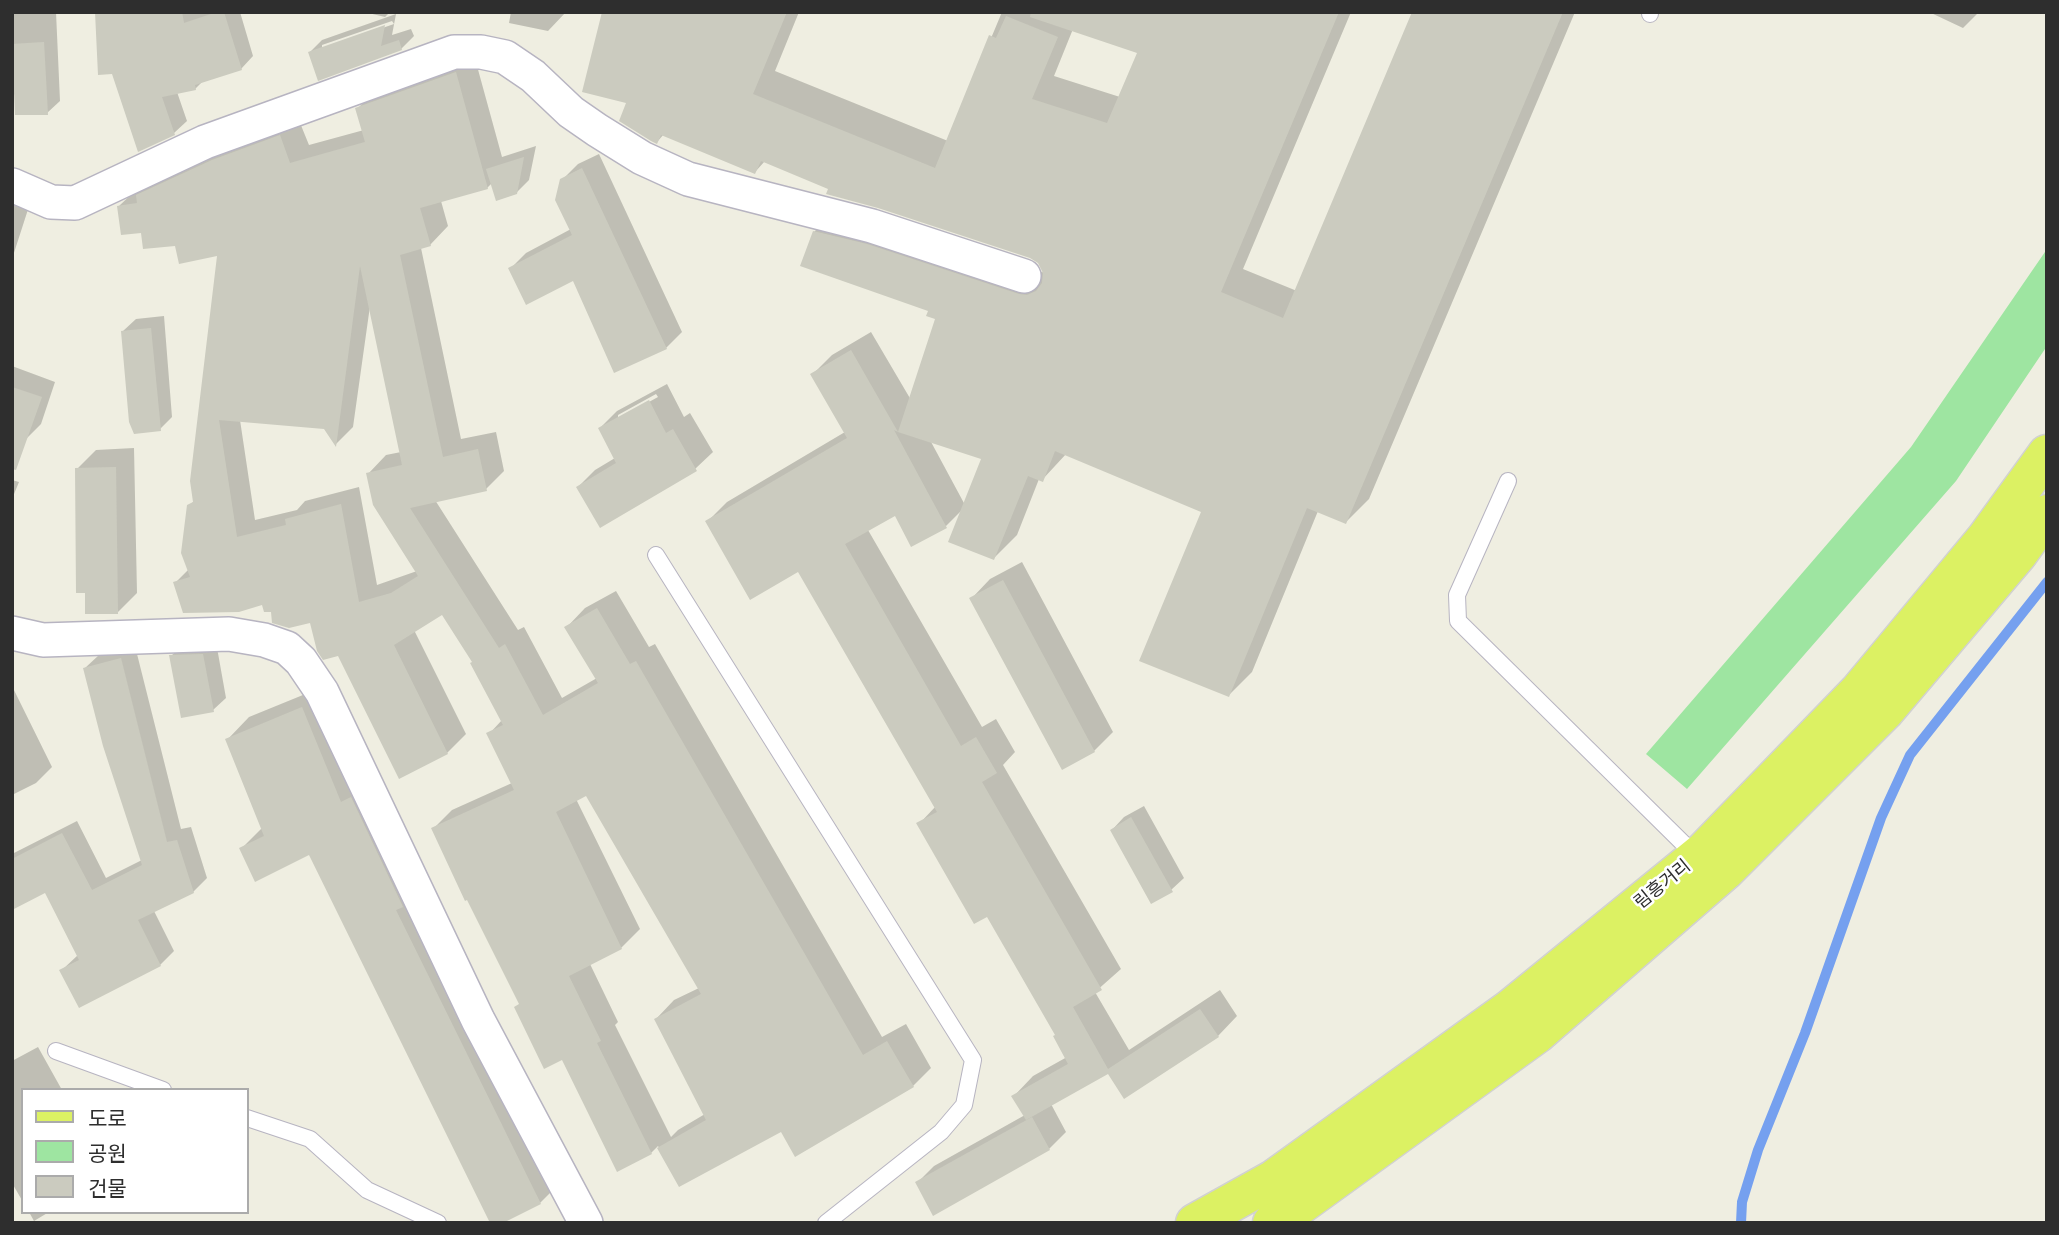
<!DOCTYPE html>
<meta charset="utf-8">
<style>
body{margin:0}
#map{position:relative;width:2059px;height:1235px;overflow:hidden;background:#efeee1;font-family:Signika,"Noto Sans KR",sans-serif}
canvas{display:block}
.frame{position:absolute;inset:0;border:14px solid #2e2e2e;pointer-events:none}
.legend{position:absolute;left:21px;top:1088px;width:228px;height:126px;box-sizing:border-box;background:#fff;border:2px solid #ababab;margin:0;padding:9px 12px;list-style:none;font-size:21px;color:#2e2e2e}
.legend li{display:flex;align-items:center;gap:14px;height:35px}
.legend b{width:35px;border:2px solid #ababab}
</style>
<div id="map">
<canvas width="2059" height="1235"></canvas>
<div class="frame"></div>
<ul class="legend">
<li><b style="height:9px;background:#dcf163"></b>도로</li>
<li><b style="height:19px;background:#9ee5a1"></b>공원</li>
<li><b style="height:19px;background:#cbcbbf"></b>건물</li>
</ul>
</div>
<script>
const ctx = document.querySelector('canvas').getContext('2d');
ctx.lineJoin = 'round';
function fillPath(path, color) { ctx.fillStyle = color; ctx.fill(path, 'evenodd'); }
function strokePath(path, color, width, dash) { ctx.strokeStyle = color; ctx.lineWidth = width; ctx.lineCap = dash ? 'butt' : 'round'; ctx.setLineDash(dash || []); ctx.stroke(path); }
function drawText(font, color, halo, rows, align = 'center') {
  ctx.font = font + ' Signika,"Noto Sans KR",sans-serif'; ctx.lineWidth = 5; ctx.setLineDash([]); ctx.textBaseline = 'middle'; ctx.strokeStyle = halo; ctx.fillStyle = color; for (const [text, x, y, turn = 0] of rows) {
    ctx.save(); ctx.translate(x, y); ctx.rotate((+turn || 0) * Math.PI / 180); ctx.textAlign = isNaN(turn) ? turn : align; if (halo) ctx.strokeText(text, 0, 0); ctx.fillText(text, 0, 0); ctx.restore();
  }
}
fillPath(new Path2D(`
 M2047 249V346L1956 481 1687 789 1646 754 1911 447Z`), '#9ee5a1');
fillPath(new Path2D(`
 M12 12H56L60 101 47 113 16 92 12 99V80H15Z
 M97 12H240L253 56 241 69 204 80 195 89 177 92 187 121 174 133Z
 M364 12H390L385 17Z
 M511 12H566L548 31 509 23Z
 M604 12H799L775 71 948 141 1002 12H1351L1243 269 1297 291 1414 12H1575L1369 499 1346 522 1318 511 1252 672 1229 695 1203 511 1067 453 1042 480 1039 479 1017 535 994 558 963 509 946 526 895 514 868 530 982 727 996 719 1015 752 1003 765 1121 969 1095 992 1129 1050 1220 990 1237 1016 1218 1036 1109 1071 1051 1104 1066 1132 1049 1149 917 1183 934 1166 1025 1115 1014 1096 1033 1076 1067 1057 1057 1035 988 914 919 824 936 806 799 569 707 522 727 502 845 432 812 375 832 355 871 332 911 400 937 318 930 310 814 232 837 209 890 222 1045 273 1039 262 1031 256 830 188 765 161 755 172 664 134 657 142 629 102ZM1073 29 1140 51 1120 97 1054 76ZM930 440 983 458 965 505Z
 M1929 12H1979L1963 28Z
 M396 14 392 35 411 29 414 36 401 49 310 52 322 40ZM392 21 394 24 322 49V45Z
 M474 55 502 157 536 146 529 180 516 193 492 183 487 188 441 201 448 226 430 245 421 248 461 439 496 432 504 471 486 489 435 500 518 630 524 627 562 698 597 678 567 627 585 608 616 591 649 647 655 644 882 1037 906 1024 931 1068 913 1086 781 1130 680 1185 658 1146 651 1153 563 1058 521 1002 433 829 452 810 512 783 489 734 502 720 474 662 443 612 414 630 466 734 447 753 339 654 311 621 273 610 263 603 175 583 189 569V506L195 500 219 254 177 244 142 231 119 206 138 188 157 177 298 118 309 145 364 130 357 109 376 90ZM370 306 401 452 386 455 368 474 417 571 377 585 359 487 305 501 297 510 255 520 240 420 325 428 336 444 353 427ZM587 794 699 988 674 1000 656 1019 705 1114 678 1130 671 1137 615 1025 618 1022 590 964 621 948 640 929 576 799Z
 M599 154 682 332 666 348 574 279 510 269 526 253 571 229 562 180 578 164Z
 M12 182 33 194 12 259Z
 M164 316 172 417 160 429 123 331 136 319Z
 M12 366 55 382 41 424 26 439 12 434Z
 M667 384 684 417 690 413 713 452 695 469 578 487 595 470 615 458 600 428 617 411ZM656 394 658 397 618 419V415Z
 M134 448 137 593 118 612 77 469 96 450Z
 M12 480 19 482 12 499Z
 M1022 562 1113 732 1094 751 972 598 990 579Z
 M216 642 226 698 213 710 171 656 184 644Z
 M135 646 181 829 191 827 207 878 193 892 154 911 174 951 160 965 62 970 78 955 46 890 12 908V854L77 821 106 878 142 860 85 668 99 655Z
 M12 686 52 767 36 783 12 795Z
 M325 686 563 1180 540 1203 310 852 241 849 263 827 227 740 249 717Z
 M1144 806 1184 878 1171 890 1112 830 1124 817Z
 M38 1047 62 1090H23V1202L12 1183V1061Z
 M29 1212H49L34 1221Z`), '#0003');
strokePath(new Path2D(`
 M1741 1223 1742 1202 1758 1150 1805 1033 1881 818 1910 755 2047 582`), '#75a0ef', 10);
fillPath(new Path2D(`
 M95 12H182L184 23 217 12H224L242 70 195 85 196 90 162 97 175 135 138 152 112 74 98 75Z
 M602 12H787L753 94 935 168 989 35 996 38 1006 16 1058 37 1032 99 1107 123 1137 53 1030 17 1031 12H1339L1221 292 1283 318 1412 12H1563L1346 524 1307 508 1229 697 1139 661 1201 512 1055 451 1043 482 1028 476 994 560 948 542 981 459 898 432 935 319 926 316 928 311 800 266 813 231 867 244 1019 294 1027 295 1036 291 1042 283 1043 273 1038 263 1030 258 878 208 826 194 828 189 761 161 755 174 661 135 657 144 651 141 619 121 626 103 582 92Z
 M385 25 381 46 399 40 402 50 318 81 308 52Z
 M44 42 48 115H15L12 44Z
 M456 72 488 189 420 208 431 246 400 255 443 457 478 449 487 491 410 508 499 648 505 644 543 715 598 683 564 627 597 608 630 664 636 661 863 1055 887 1041 914 1087 795 1157 781 1132 679 1187 657 1148 706 1120 654 1019 701 994 586 796 556 812 622 949 569 976 601 1041 597 1043 652 1154 617 1172 562 1060 544 1069 514 1007 519 1004 467 900 465 901 431 828 514 790 486 733 503 725 470 663 472 662 442 615 394 645 448 754 399 779 338 656 323 660 317 651 310 623 289 628 272 623 271 612H264L262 605 239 612 183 613 173 582 190 577 181 553 187 505 193 502 190 481 217 256 179 264 175 246 143 249 141 233 121 235 117 206 137 203 136 195 212 160 280 135 290 163 365 142 355 108ZM360 266 402 465 366 473 373 505 418 576 391 593 359 602 341 504 285 519 286 525 237 537 219 420 324 429 336 447Z
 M524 157 517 194 496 201 486 169Z
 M582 168 667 349 614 373 573 281 526 305 508 268 572 235 555 200 560 179Z
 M151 328 161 431 134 434 129 422 121 331Z
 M851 350 898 432 894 430 947 528 911 547 895 516 845 544 961 746 976 737 997 773 982 782 1102 990 1073 1007 1108 1069 1200 1009 1219 1037 1124 1099 1108 1074 1026 1120 1011 1096 1068 1064 1053 1036 1055 1035 987 917 974 924 916 823 937 812 798 572 750 600 705 521 847 438 810 374Z
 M12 387 42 397 16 470 12 469Z
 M649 400 666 433 673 429 697 471 600 528 576 487 616 463 598 428Z
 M116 467 118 614H85V593H76L75 468Z
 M1003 580 1095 752 1062 770 969 598Z
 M203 654 214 712 181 718 169 655Z
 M121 658 167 842 177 840 194 893 138 920 161 966 79 1008 59 970 79 960 45 893 12 910V859L62 833 92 890 142 865 103 746 83 668Z
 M302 707 341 802 351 797 403 907 396 910 541 1204 503 1223H490L309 855 255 882 239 848 264 836 225 739Z
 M1131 817 1173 892 1151 904 1110 830Z
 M1032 1117 1050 1150 933 1216 915 1182Z`), '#cbcbbf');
const service = new Path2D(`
 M1650 14V12
 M1508 481 1457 595 1458 621 1697 857
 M656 555 973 1060 964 1105 941 1132 826 1223
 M56 1051 163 1090
 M247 1118 310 1139 367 1190 438 1223`);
const minor = new Path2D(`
 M12 185 51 202 75 203 205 142 454 52H481L505 57 533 76 571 112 597 130 642 158 688 179 872 226 1024 276
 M12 633 43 640 229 634 264 640 287 648 301 661 322 692 478 1020 586 1223`);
const primary = new Path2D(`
 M1195 1223 1274 1179 1510 1009 1704 851 1859 691 1986 538 2047 454
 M1272 1223 1288 1214 1537 1034 1725 871 1885 711 2018 554 2047 514`);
strokePath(service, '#b7b4c1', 18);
strokePath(minor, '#b7b4c1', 36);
strokePath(primary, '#d1d1d1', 41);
strokePath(service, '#fff', 16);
strokePath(minor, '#fff', 33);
strokePath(primary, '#dcf163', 38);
drawText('18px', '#2e2e2e', '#fff', [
 ["림흥거리",1663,885,-39]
]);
</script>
